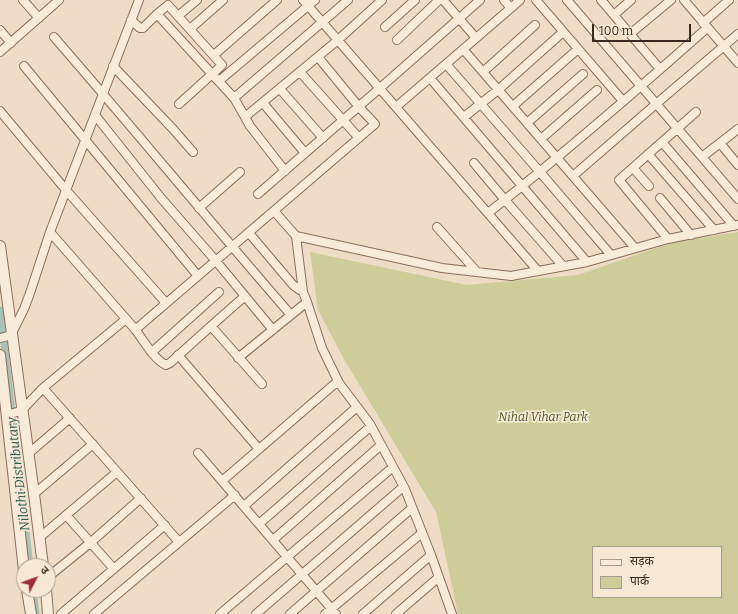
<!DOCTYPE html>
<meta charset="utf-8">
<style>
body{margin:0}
#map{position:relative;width:738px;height:614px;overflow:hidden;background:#efdcc6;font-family:Bitter,"Noto Sans Devanagari",serif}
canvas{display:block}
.legend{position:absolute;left:592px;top:546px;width:130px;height:52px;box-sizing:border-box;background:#f6e8d5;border:1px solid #ab9b8c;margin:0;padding:5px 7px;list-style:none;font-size:12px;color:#3b281f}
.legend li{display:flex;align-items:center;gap:8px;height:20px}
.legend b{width:20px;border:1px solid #ab9b8c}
.north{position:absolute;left:16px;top:558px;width:40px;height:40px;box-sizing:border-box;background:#f6e8d5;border:1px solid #ab9b8c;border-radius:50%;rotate:48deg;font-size:11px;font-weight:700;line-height:16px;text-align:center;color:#3b281f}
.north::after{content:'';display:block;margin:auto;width:14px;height:18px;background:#9b2a3c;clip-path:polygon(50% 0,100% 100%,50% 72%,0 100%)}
.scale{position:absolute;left:592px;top:24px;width:99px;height:18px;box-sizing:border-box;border:2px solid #3b281f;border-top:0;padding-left:5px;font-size:12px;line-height:14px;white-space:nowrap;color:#3b281f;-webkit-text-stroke:3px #f6e8d5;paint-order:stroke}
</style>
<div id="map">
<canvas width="738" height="614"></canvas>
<ul class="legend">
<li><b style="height:5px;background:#f9ebd9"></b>सड़क</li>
<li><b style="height:11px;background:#cecc99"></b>पार्क</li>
</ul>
<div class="north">उ</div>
<div class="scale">100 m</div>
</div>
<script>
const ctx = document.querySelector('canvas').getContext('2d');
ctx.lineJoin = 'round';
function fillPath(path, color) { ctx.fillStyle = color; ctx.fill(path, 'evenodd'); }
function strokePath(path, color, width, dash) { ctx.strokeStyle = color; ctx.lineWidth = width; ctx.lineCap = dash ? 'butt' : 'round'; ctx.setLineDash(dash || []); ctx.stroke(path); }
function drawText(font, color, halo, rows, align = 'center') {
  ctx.font = font + ' Bitter,serif'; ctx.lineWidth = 3.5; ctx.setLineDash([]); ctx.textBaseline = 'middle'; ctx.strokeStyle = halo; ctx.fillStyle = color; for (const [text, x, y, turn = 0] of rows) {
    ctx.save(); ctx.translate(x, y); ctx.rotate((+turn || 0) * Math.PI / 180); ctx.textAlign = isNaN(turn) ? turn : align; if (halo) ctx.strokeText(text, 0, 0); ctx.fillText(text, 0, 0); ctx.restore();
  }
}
fillPath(new Path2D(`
 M738 232V614H458L436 512 345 361 318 310 310 252 467 285 578 275 673 242ZM593 547H721V597H593Z`), '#cecc99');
strokePath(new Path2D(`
 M0 310 30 566
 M33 590 36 614`), '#a7c2b6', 7);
const minor = new Path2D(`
 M23 0 39 18
 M303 0 538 271
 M443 0 476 38
 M536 0 623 101
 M567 0 738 199
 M601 0 660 69
 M684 0 738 63
 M511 8 520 0
 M157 14 234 98 245 117
 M614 15 631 0
 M178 16 197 0
 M131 20 140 28H143L157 14 168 5 222 65 220 67 179 104
 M703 23 729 0
 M385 27 415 0
 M190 29 223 0
 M0 30 11 43
 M630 34 671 0
 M54 37C134 129 211 223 291 315
 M397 40 439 0
 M463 49 635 248
 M0 52 59 0
 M214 55 277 0
 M446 64 540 172 611 255
 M24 66 198 276
 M113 66 173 129 193 152
 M300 72 359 138
 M483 72 535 25
 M430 78 587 262
 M219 81 315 0
 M280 89 323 138
 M234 98 348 0
 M263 103 305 153
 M513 106 578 49
 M396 107 511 8 504 0
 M0 111 66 190 166 303
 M95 115 161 198 216 261 273 330
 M464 117 498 90 563 32
 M527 123 583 74
 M541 139 597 90
 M662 142 734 226
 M720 143 738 165
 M648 154 714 230
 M702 157 738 129
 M474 163 505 200 563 266
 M633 168 649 186
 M285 171 250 126 245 117 338 40 382 0
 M573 176 656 104 738 34
 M258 194 380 88 480 0
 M660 198 691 235
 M199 208 240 172
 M274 211 296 236 442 268 511 276 587 262 668 239 738 225
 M488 213C564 154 636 91 707 28
 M437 227 477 272
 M50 232C78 264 106 296 134 328 143 339 153 359 166 365L170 363 211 326 262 384
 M249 233 293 285 297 288 303 292
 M296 236 303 292 307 302 322 348 339 383 370 424 405 489 431 555 452 614
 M668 239 619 180 696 112
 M211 326 245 296
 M135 330 375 124 359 107 318 57
 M0 338 8 336 12 333 24 309 30 293 50 232 139 0
 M152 352 219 292
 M178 355 259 449
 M238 358 307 302
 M43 388 179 542
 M6 414H10L17 412 22 410 43 388 126 319
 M198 453 336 614
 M28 454 70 418
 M222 481 338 381
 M34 494 93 444
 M244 506 357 407
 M66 515 114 569
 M259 524 371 426
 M39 538 117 472
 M273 540 381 445
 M48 577 90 543 141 498
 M61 614 165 525
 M94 614 235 495
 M220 614 393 467
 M256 614 403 487
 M290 614 412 508
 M325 614 422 533
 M363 614 431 555
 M396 614 439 577`);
const tertiary = new Path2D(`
 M0 246 34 494 43 566
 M0 355 24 570
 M27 590 31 614
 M46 590 48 614`);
strokePath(minor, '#8b6d5b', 10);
strokePath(tertiary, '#8b6d5b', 12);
strokePath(minor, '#f9ebd9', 8);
strokePath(tertiary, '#f9ebd9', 10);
drawText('italic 12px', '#525725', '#f6e8d5', [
 ["Nihal Vihar Park",543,418]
]);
drawText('italic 13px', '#2e5a51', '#f6e8d5', [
 ["Nilothi Distributary",19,474,-97]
]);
</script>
